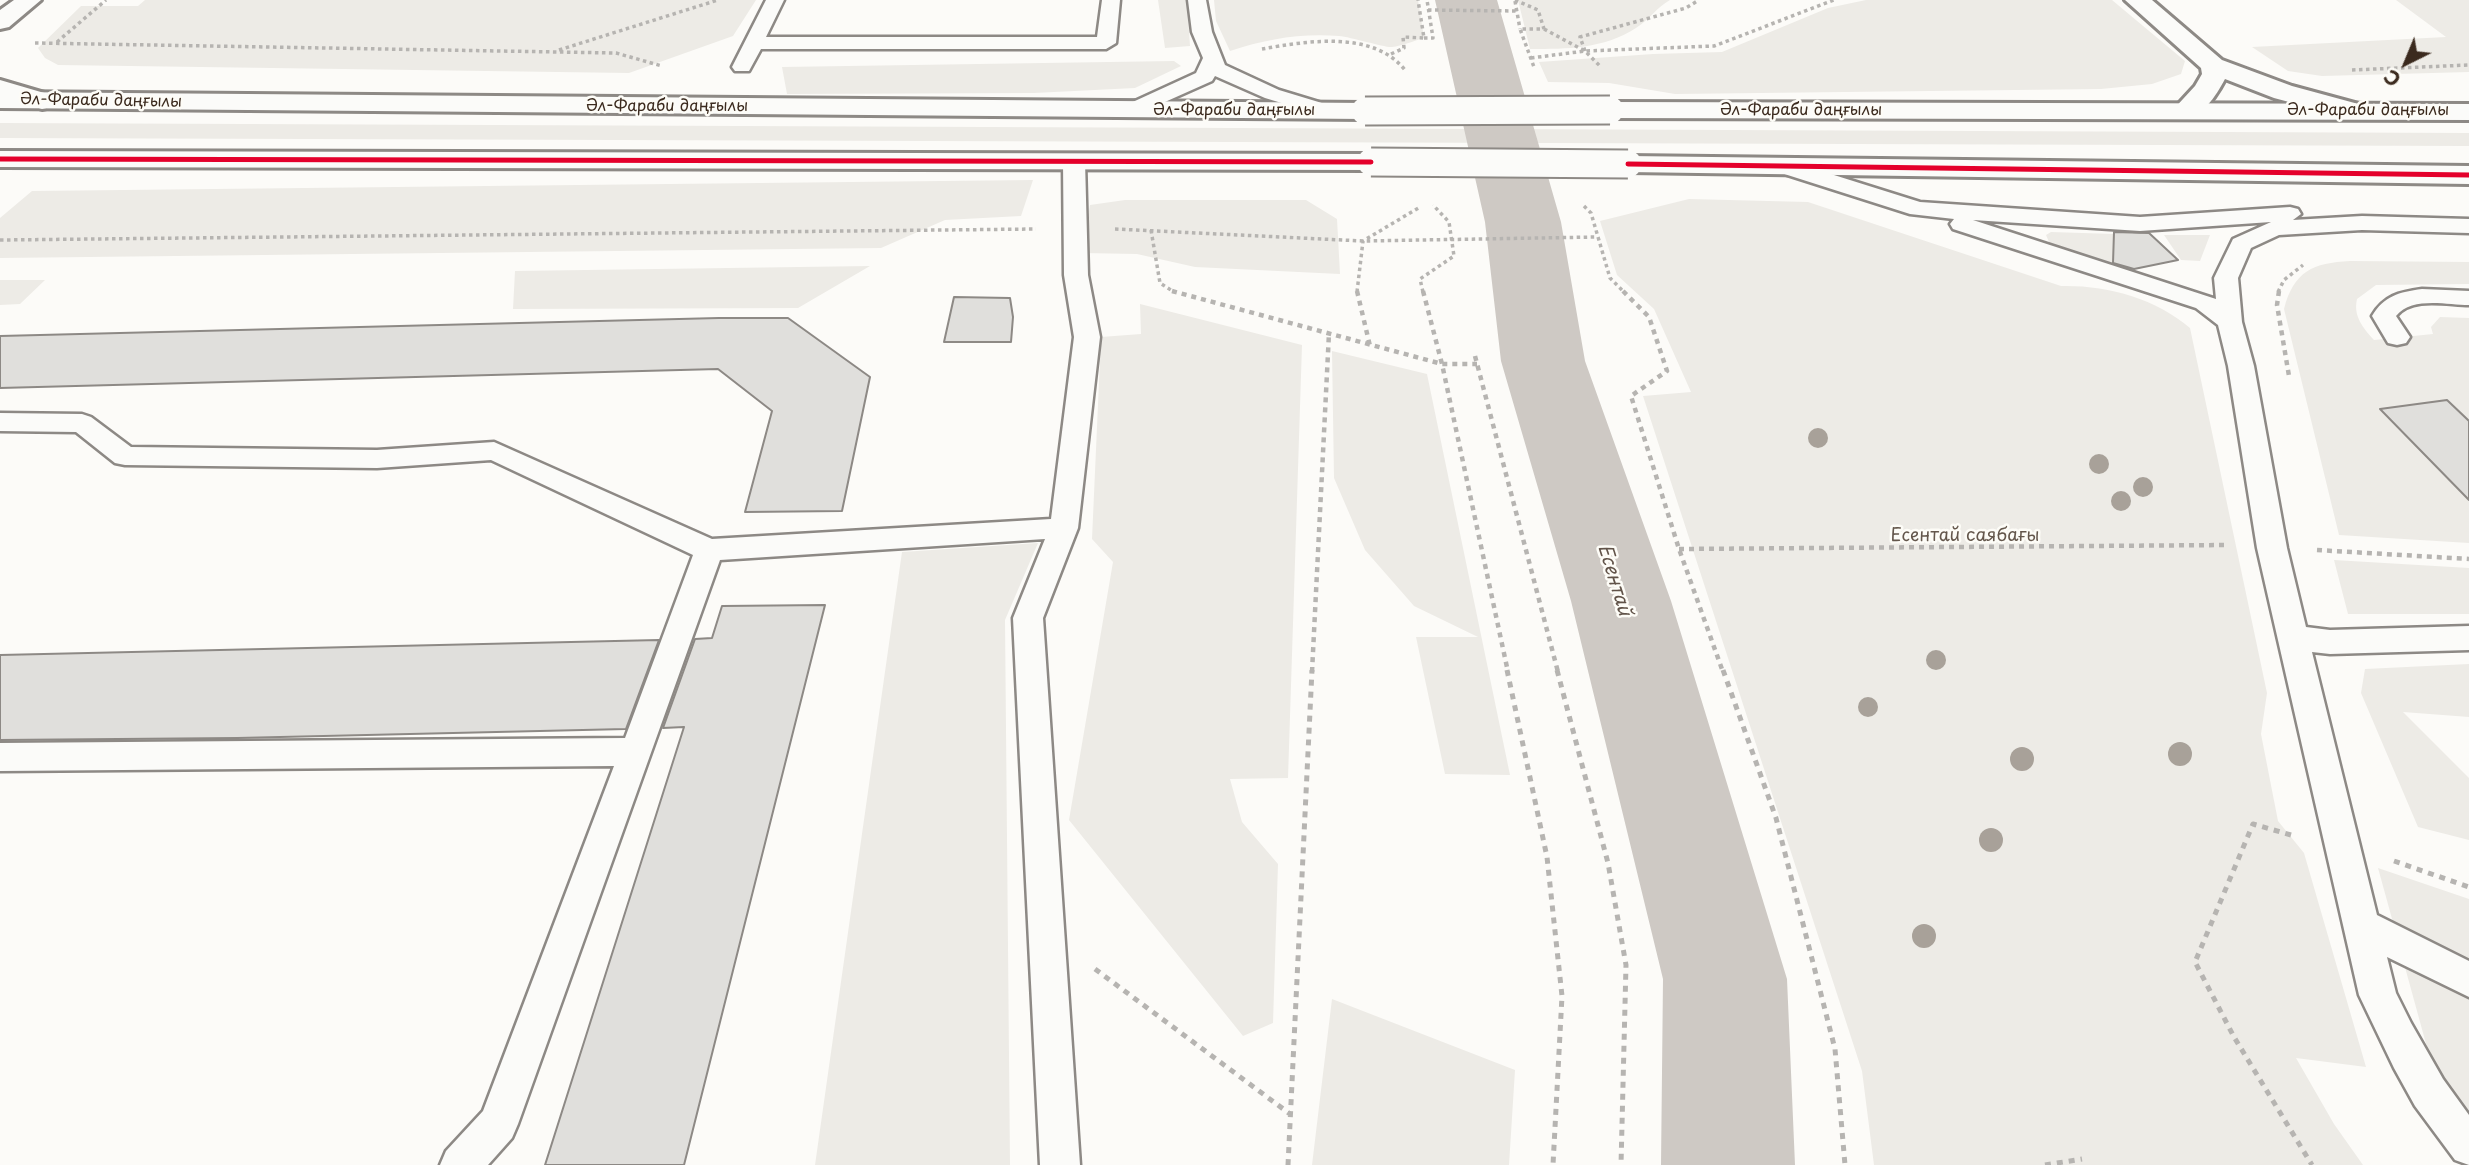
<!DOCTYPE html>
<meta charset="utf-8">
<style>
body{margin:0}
#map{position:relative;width:2469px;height:1165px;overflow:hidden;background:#fcfbf8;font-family:"Playpen Sans",sans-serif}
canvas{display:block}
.north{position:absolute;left:2371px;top:28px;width:70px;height:70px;-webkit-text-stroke:5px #fdfcf7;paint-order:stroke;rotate:223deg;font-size:19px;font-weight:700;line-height:28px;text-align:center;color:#3b2a1e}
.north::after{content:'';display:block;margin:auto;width:24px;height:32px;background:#3b2a1e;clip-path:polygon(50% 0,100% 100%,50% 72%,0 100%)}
</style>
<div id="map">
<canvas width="2469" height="1165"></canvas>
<div class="north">С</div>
</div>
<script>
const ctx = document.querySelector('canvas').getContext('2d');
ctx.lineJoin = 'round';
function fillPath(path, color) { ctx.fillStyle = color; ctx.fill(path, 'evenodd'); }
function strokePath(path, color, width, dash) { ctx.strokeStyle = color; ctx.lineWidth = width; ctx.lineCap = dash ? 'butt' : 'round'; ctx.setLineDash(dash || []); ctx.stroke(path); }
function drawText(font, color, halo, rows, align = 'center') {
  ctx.font = font + ' "Playpen Sans",sans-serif'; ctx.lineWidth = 5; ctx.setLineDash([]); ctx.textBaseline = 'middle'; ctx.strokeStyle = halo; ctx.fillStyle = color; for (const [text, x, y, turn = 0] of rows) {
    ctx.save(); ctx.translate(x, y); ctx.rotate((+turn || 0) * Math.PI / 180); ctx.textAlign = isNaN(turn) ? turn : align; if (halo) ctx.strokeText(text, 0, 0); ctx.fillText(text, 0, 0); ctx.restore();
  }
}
fillPath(new Path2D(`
 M145 0H756L733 36 629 73 58 65 45 58 38 48 81 6H138Z
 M1158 0H1187L1190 46 1165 48Z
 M1214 0H1418L1424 38C1413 41 1402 46 1392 47 1386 48 1351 37 1339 36 1301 33 1266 39 1230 51L1216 21Z
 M1518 0H1670C1657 7 1649 20 1636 28 1603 49 1568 49 1530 49Z
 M1866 0H2112L2185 61 2181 74 2152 84 2101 89 1675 94 1609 83 1548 82 1539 62 1653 54 1722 52 1828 8Z
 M2396 0H2469V72L2322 76 2288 71 2252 47 2446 37Z
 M1174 61 1181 66 1135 88 1034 93 787 94 782 67Z
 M0 123 2469 133V146L0 138Z
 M1033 180 1021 216 945 220 881 248 0 258V218L32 191Z
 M1689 199 1808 202 2061 286C2107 285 2155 298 2190 328L2267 693 2261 734 2278 821 2304 853 2366 1067 2296 1058 2334 1124 2363 1165H1874L1862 1071 1643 396 1691 392 1654 309 1617 275 1600 221Z
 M1125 200H1306L1337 219 1340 274 1195 267 1137 254 1082 253 1090 205Z
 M2051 232 2114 234 2112 274 2055 256 2046 235Z
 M2210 235 2200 261 2181 260 2164 235Z
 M2350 261 2469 262V284L2376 285 2357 299C2353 316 2363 328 2374 340L2433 334 2431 327 2440 317 2469 318V421L2447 400 2380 410 2469 500V543L2339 535 2284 309C2294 271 2313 263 2350 261Z
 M870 266 798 308 513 309 515 271Z
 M0 280H45L20 304 0 305Z
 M1140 304 1302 345 1288 778 1230 779 1242 822 1278 864 1273 1023 1243 1036 1069 820 1113 562 1092 539 1101 337 1141 334Z
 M1332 351 1427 374 1510 775 1445 774 1416 637H1478L1414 606 1365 550 1334 478Z
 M1038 543 1005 620 1010 1165H815L902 552Z
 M2334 560 2469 568V614H2348Z
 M2469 664V717L2403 712 2469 778V840L2418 827 2361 693 2365 669Z
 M2378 868 2469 899V961L2394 926Z
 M2403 960 2469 997V1119L2431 1062Z
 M1332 999 1515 1070 1509 1165H1312Z`), '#edebe6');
fillPath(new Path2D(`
 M1435 0H1497L1561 222 1585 361 1671 601 1787 979 1795 1165H1661L1663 979 1571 601 1501 361 1485 222Z`), '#cec9c4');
const building = new Path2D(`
 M2114 232 2149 233 2178 260 2134 269 2113 263Z
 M954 297 1010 298 1013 317 1011 342H944Z
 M719 318H788L870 377 842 511 745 512 772 411 718 369 0 388V336Z
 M2447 400 2469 421V500L2380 409Z
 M825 605 684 1165H545L684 727 663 728 695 639 712 638 722 606Z
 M659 640 626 729 237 738 0 740V655Z`);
fillPath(building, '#e0dfdc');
strokePath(building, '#8d8985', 2);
const lane = new Path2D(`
 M766 0H784L766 37H1097L1102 0H1120L1116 43 1106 49H761L749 71H735L732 67Z
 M1188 0H1206L1212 32 1225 65 1279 90 1335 107 1338 111 1335 115 1328 117 1265 98 1215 76 1212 81 1138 114H1124L1121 110 1124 106 1196 73 1203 58 1192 32Z
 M1074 155 1082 156 1085 161 1088 275 1100 337 1078 528 1043 618 1080 1165H1040L1013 618 1045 539 720 560 518 1124 512 1138 488 1165H440L446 1151 483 1111 614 766 0 771V743L625 738 693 555 491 460 377 468 125 465 115 463 76 432 0 431V413L82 414 91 417 131 447 377 450 494 442 712 539 1051 519 1074 337 1064 275 1063 161 1066 156Z
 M1783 159 1920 202 2140 217 2290 207 2298 209 2301 214 2293 220 2362 216 2469 219V233L2362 230 2279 235 2251 248 2238 278 2242 322 2254 366 2287 548 2306 627 2330 630 2469 626V650L2330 654 2312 652 2377 915 2469 961V997L2387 957 2396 993 2411 1023 2443 1079 2469 1115V1165L2455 1160 2415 1106 2394 1068 2359 995 2257 548 2228 366 2218 325 2196 308 1953 229 1950 224 1954 219 1910 214 1775 171 1772 166 1775 161ZM1973 220 2140 231 2271 222 2233 239 2214 278 2216 299Z
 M2422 289 2469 291V305C2447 305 2412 296 2396 316L2410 337 2406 343 2397 345 2388 343 2372 316C2384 296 2399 292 2422 289Z`);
const street = new Path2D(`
 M14 0H41L9 27 0 29V10Z
 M2125 0H2152L2222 60 2292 86 2362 105 2366 111 2362 117 2353 119 2274 98 2225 79C2215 98 2198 124 2175 118L2171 112 2195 86 2202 74 2201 68Z
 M0 80 51 95 55 101 51 107 42 109 0 96Z`);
const primary = new Path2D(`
 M0 92 1365 103 1374 105 1378 111 1374 117 1365 119 0 108Z
 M1610 102 2469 104V120L1610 118 1601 116 1597 110 1601 104Z
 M0 151 1371 154 1381 156 1385 162 1381 168 1371 170 0 167Z
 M1628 156 2469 166V184L1628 172 1618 170 1614 164 1618 158Z`);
strokePath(lane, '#8d8985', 5);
strokePath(street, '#8d8985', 6);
strokePath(primary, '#8d8985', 6);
strokePath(new Path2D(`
 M1515 0 1538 10 1544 29H1520L1534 67
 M1515 1 1520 29
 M1428 10 1517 11
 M1544 29 1585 51 1601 67
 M1424 38H1433L1427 0
 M57 42 106 0
 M35 43 616 53 662 66
 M1262 49C1307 41 1373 30 1405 70
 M559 50 718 0
 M1585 51 1580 37 1686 8 1699 0
 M1391 54 1404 48 1403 37 1424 38 1418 0
 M1531 58 1585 51 1714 46 1834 0
 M2352 70 2469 65
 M1584 206 1591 213 1610 278 1624 292
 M1115 229 1363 241 1597 237
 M1151 230 1160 283 1174 292
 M0 240 1036 229
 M1357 292 1363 241 1420 207
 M1423 292 1420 279 1454 256 1449 222 1433 205
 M2278 292 2284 280 2303 265`), '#b6b4b1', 3.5, [3.5, 3.5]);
strokePath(new Path2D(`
 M1172 291 1442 364H1477
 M1357 291 1370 346
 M1423 291 1442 364 1508 672
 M1623 291 1649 317 1667 371 1631 396 1679 549 1723 672
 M2279 291 2277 305 2289 376
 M1475 356 1558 672
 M1679 549 2227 545
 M2317 550 2469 559
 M1312 672 1329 333`), '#b6b4b1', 4.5, [5, 5]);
strokePath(new Path2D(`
 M1507 670 1547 857 1562 996 1553 1165
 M1557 670 1608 863 1626 965 1621 1165
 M1723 670 1776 818 1835 1049 1845 1165
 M2291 835 2253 824 2195 962 2234 1037 2312 1165
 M2394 861 2469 887
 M1095 969 1290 1114
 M1288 1165 1312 670
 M2045 1165 2082 1159`), '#b6b4b1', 5, [6, 6]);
fillPath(lane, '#fbfbf9');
fillPath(street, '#fbfbf9');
fillPath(primary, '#fbfbf9');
const primaryBridge = new Path2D(`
 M1365 111 1610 110
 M1371 162 1628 164`);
strokePath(primaryBridge, '#8d8985', 31, []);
strokePath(primaryBridge, '#fbfbf9', 27);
strokePath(new Path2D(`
 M0 159 1371 162
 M1628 164 2469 175`), '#e4002b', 5);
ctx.fillStyle = '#a8a199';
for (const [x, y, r] of [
 [1818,438,10],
 [2099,464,10],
 [2143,487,10],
 [2121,501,10],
 [1936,660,10],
 [1868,707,10],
 [2180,754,12],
 [2022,759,12],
 [1991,840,12],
 [1924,936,12]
]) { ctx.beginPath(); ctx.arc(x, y, r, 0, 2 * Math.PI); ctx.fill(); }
drawText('16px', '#3b2a1e', '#fdfcf7', [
 ["Әл-Фараби даңғылы",101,101,1],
 ["Әл-Фараби даңғылы",667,107],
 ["Әл-Фараби даңғылы",1234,111],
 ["Әл-Фараби даңғылы",1801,111],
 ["Әл-Фараби даңғылы",2368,111]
]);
drawText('18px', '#64574c', '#fdfcf7', [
 ["Есентай саябағы",1965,536]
]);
drawText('italic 19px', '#615349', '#fdfcf7', [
 ["Есентай",1614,580,73]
]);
</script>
